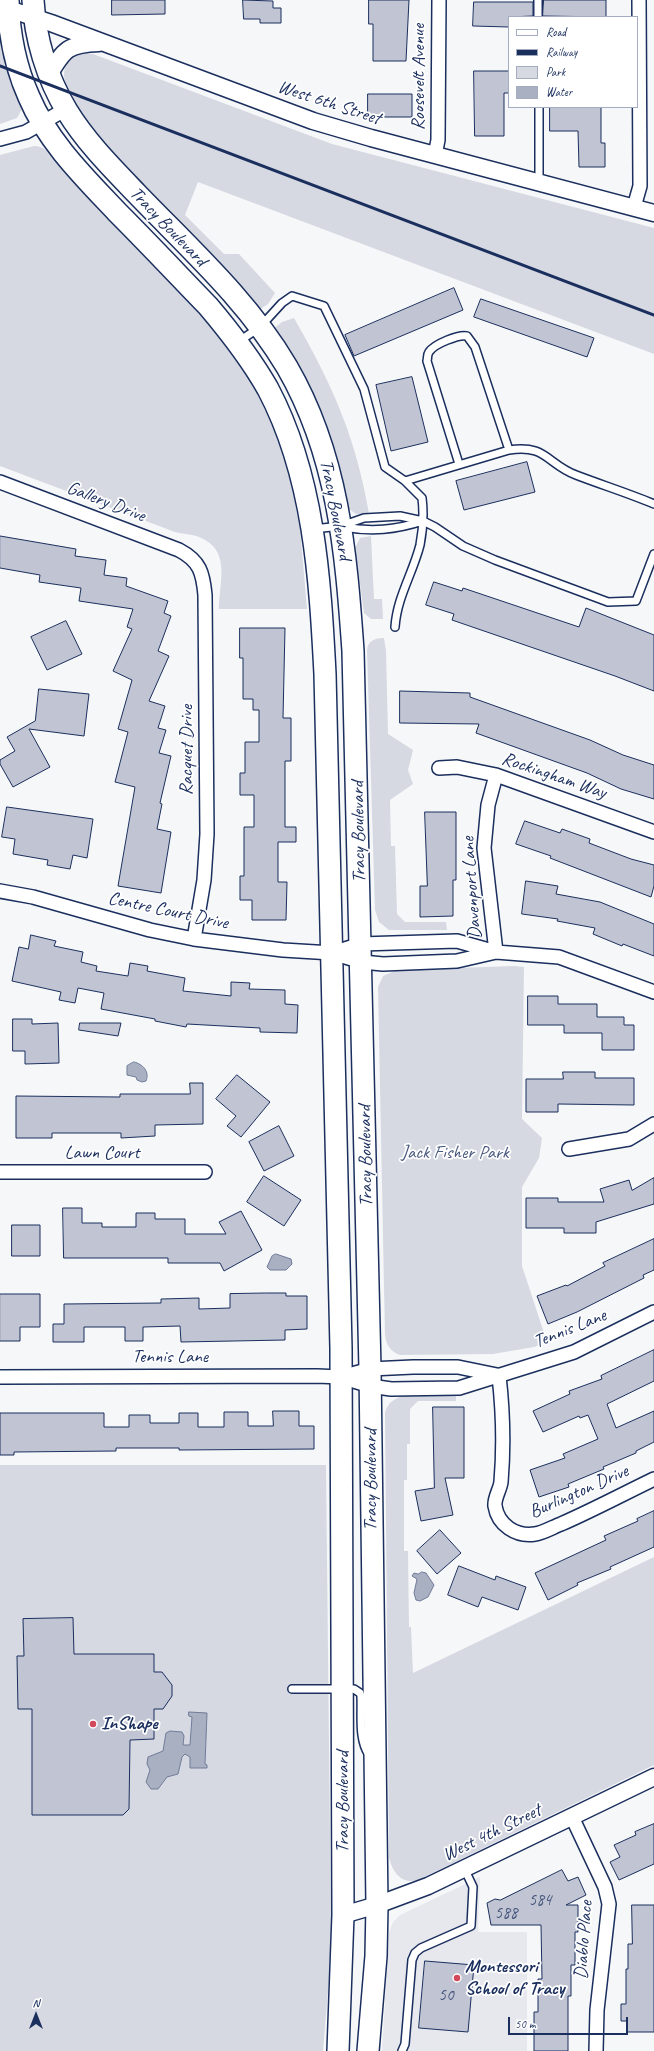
<!DOCTYPE html>
<style>
body{margin:0}
#map{position:relative;width:654px;height:2051px;overflow:hidden;background:#f6f7f9;font-family:Caveat,sans-serif}
canvas{display:block}
.legend{position:absolute;left:508px;top:16px;width:130px;height:92px;box-sizing:border-box;background:#fff;border:1px solid #a4acbf;margin:0;padding:5px 7px;list-style:none;font-size:12px;color:#1b2f5e}
.legend li{display:flex;align-items:center;gap:8px;height:20px}
.legend b{width:20px;border:1px solid #a4acbf}
.north{position:absolute;left:16px;top:1995px;width:40px;height:40px;-webkit-text-stroke:3px #fff;paint-order:stroke;rotate:0deg;font-size:11px;font-weight:700;line-height:16px;text-align:center;color:#1b2f5e}
.north::after{content:'';display:block;margin:auto;width:14px;height:18px;background:#1b2f5e;clip-path:polygon(50% 0,100% 100%,50% 72%,0 100%)}
.scale{position:absolute;left:508px;top:2017px;width:120px;height:18px;box-sizing:border-box;border:2px solid #1b2f5e;border-top:0;padding-left:5px;font-size:12px;line-height:14px;white-space:nowrap;color:#1b2f5e;-webkit-text-stroke:3px #fff;paint-order:stroke}
</style>
<div id="map">
<canvas width="654" height="2051"></canvas>
<ul class="legend">
<li><b style="height:5px;background:#fff"></b>Road</li>
<li><b style="height:5px;background:#1b2f5e"></b>Railway</li>
<li><b style="height:11px;background:#d6d9e2"></b>Park</li>
<li><b style="height:11px;background:#a9b0c1"></b>Water</li>
</ul>
<div class="north">N</div>
<div class="scale">50 m</div>
</div>
<script>
const ctx = document.querySelector('canvas').getContext('2d');
ctx.lineJoin = 'round';
function fillPath(path, color) { ctx.fillStyle = color; ctx.fill(path, 'evenodd'); }
function strokePath(path, color, width, dash) { ctx.strokeStyle = color; ctx.lineWidth = width; ctx.lineCap = dash ? 'butt' : 'round'; ctx.setLineDash(dash || []); ctx.stroke(path); }
function drawText(font, color, halo, rows, align = 'center') {
  ctx.font = font + ' Caveat,sans-serif'; ctx.lineWidth = 3.5; ctx.setLineDash([]); ctx.textBaseline = 'middle'; ctx.strokeStyle = halo; ctx.fillStyle = color; for (const [text, x, y, turn = 0] of rows) {
    ctx.save(); ctx.translate(x, y); ctx.rotate((+turn || 0) * Math.PI / 180); ctx.textAlign = isNaN(turn) ? turn : align; if (halo) ctx.strokeText(text, 0, 0); ctx.fillText(text, 0, 0); ctx.restore();
  }
}
fillPath(new Path2D(`
 M480 1877 478 1932H527V2051H382L389 1933 393 1922 400 1915Z`), '#e6e8ee');
fillPath(new Path2D(`
 M0 34 3 49 22 109 17 118 0 124Z
 M83 53 93 54 332 144 654 228V354L198 182 185 215 224 254H239L275 293 268 304 259 310 102 142C88 123 37 66 83 53Z
 M34 146C51 147 58 164 68 176L207 321 251 382 271 420 288 467 300 528 307 609H219C219 583 232 550 199 537 192 534 183 534 175 532L0 466V155Z
 M294 318C332 384 356 437 369 514H356L349 509C342 469 331 428 312 392 300 370 286 350 273 329L282 322Z
 M371 536 374 599H382L383 619H371L364 613 355 548 360 538Z
 M384 638 386 651 388 734 413 750 408 770 413 784 390 800 391 846H395L397 914 405 922H446L447 930H389L379 922 375 910 367 650C368 641 374 638 384 638Z
 M515 966 524 967 522 1119 542 1138 539 1158 522 1187V1266L547 1342 534 1347 493 1354 400 1355C391 1352 386 1345 385 1335L378 987 383 976 397 970Z
 M456 1394V1401H418L410 1409V1444H407V1480H404V1551H408L409 1627H411L413 1673 654 1557V1765L418 1880C401 1885 392 1871 389 1857L385 1413C390 1387 436 1394 456 1394Z
 M0 1465H326L331 1932 329 1979 323 2051H0Z`), '#d6d9e2');
const water = new Path2D(`
 M134 1062C143 1064 150 1072 146 1081L142 1082 137 1080 136 1077 127 1075V1066Z
 M276 1254 291 1259 292 1264 286 1270H270L267 1267 272 1256Z
 M422 1572 426 1573 434 1585 428 1597 420 1601 416 1600 414 1593 417 1579 412 1576 414 1573 418 1574Z
 M189 1712 207 1713 205 1764 207 1765V1768H190V1757L185 1754 182 1757 178 1774 167 1777 158 1789H151L146 1782 150 1770 147 1764 148 1757 163 1751 166 1733 170 1731 182 1732 184 1736 183 1745H190L192 1717 189 1716Z`);
fillPath(water, '#a9b0c1');
strokePath(water, '#707c99', 1);
const building = new Path2D(`
 M112 0H165V14L112 15Z
 M243 0 273 1V8H281V23H260V19H244Z
 M369 0H409L406 61H373V24H369Z
 M544 0H606V17L543 16Z
 M474 2H533V16L509 17V27L473 26Z
 M474 71H509V93H504V136H475Z
 M368 94H412V117H368Z
 M550 107H601V143H605V167H579L578 131H550Z
 M454 288 463 310 354 356 345 335Z
 M481 299 594 338 587 357 474 317Z
 M412 377 428 442 391 451 376 385Z
 M527 462 535 492 464 510 456 481Z
 M0 536 76 549 75 556 106 560 104 575 127 578 126 586 168 601 164 613 171 616 158 651 169 656 149 701 165 706 158 728 166 730 159 753 171 756 160 803 162 804 157 829 171 832 161 893 118 886 135 787 115 782 128 732 118 729 132 680 113 671 132 629 127 627 133 609 79 601 81 588 39 582 40 575 0 568Z
 M434 582 462 591 463 588 579 627 586 608 654 635V691L615 676 452 620 454 614 426 605Z
 M66 621 82 654 47 670 31 637Z
 M240 628H285L283 718H291V761H285V827H296V842H278V882H287L286 920H252V900H240V876H244V827H254V795H240V773H245V742H259V710H253V699H243V658H240Z
 M39 689 89 694 84 736 29 729 50 767 13 787 0 764V760L15 751 7 737 35 721Z
 M400 691 470 693V697L590 740 623 755 654 765V799L621 789 587 773 476 733 479 724 400 723Z
 M7 807 93 819 87 858 73 855 70 869 47 865 48 860 13 854 15 839 2 837Z
 M425 812H456V880H453V916L420 917V886H427Z
 M525 821 560 833 562 829 590 839 589 843 631 859 654 865V886L651 897 550 858 551 856 516 844Z
 M526 881 558 886 556 894 600 902 654 924V956L623 944 622 946 593 934 595 928 557 921 558 919 522 914Z
 M31 935 56 941 54 946 83 952 81 962 97 966 96 971 128 976 130 963 148 966 147 971 185 978 183 991 231 996V982L250 983 249 989 285 990V1004L298 1005 297 1033 260 1032V1028L187 1024 186 1027 155 1021V1019L101 1009 104 993 78 988 75 1003 59 1000 61 992 12 981 19 947 28 949Z
 M528 996H558V1004H597V1017H624V1025H634V1050H602V1033H564V1025H528Z
 M13 1019H32V1024L58 1023 59 1063 25 1064V1051H13Z
 M80 1023H121L118 1036 79 1030Z
 M563 1072H595V1078H634V1105L558 1104V1112H526V1079H563Z
 M237 1075 270 1102 241 1137 227 1126 236 1116 216 1099Z
 M190 1083H203V1124L155 1125V1136L121 1138V1133H52V1138H16V1096L120 1097V1094H190Z
 M279 1126 294 1156 264 1171 249 1142Z
 M264 1176 301 1200 284 1226 247 1202Z
 M654 1178V1204L596 1222V1233H564V1228H526V1198H558V1202H604L600 1189 629 1180 632 1190Z
 M63 1208H82V1223H102V1227H136V1213H155V1219H185V1234H226L219 1222 241 1211 262 1250 224 1271 220 1263H168V1258H64Z
 M12 1225H40V1256H12Z
 M654 1239V1270L643 1275 644 1278 577 1312 548 1324 537 1296 566 1285 567 1286 605 1266 603 1263Z
 M266 1293H286V1296H307V1329L285 1330V1340L181 1342 180 1326 143 1327V1341H125V1327H84V1342H53V1324H64V1304L161 1303V1299L199 1298V1309L230 1308V1294Z
 M0 1294H40V1327H20V1341H0Z
 M654 1350V1381L607 1404 616 1428 654 1411V1442L636 1451V1453L603 1467 604 1469 568 1484 569 1487 539 1497 530 1470 565 1458 563 1454 598 1439 588 1415 580 1418 579 1416 543 1432 533 1411 570 1394 569 1391 602 1379 601 1376Z
 M433 1407H464V1478H445L453 1515 421 1521 415 1491 434 1488Z
 M273 1411H299V1426H314V1449L179 1450V1448H116V1451L14 1452V1455H0V1413H104V1427H129V1415H150V1423H179V1413H198V1427H224V1412H248V1426H273Z
 M654 1511V1547L610 1567 611 1569 577 1583 578 1585 548 1600 535 1573 606 1540 604 1536 638 1521 637 1519Z
 M440 1530 461 1553 437 1574 417 1551Z
 M459 1566 495 1580 496 1576 526 1587 518 1610 482 1597 478 1607 448 1595Z
 M73 1618 74 1654H154V1672H162L172 1685V1696L163 1709H154V1739L130 1740 129 1809 123 1815H32V1709H18L17 1656H24L23 1619Z
 M654 1824V1864L619 1880 610 1862 620 1857 614 1845 636 1835 635 1832Z
 M562 1870 568 1881 578 1877 586 1895 566 1905H578V1932H575V1965H571V1996H568V2051H534V2012H538V1979H542L541 1925H491L487 1903 495 1899 500 1900Z
 M632 1905H654V2032H627V2021H621V2004H626V1969H628V1944H632Z
 M425 1961 474 1965 468 2032 419 2028Z`);
fillPath(building, '#c0c4d3');
strokePath(building, '#1b2f5e', 1);
const service = new Path2D(`
 M538 0V17
 M539 107V182
 M238 342 260 327 282 303 292 296 324 306 364 389 385 467 405 481 422 498C424 514 423 529 420 545 413 573 397 597 395 627
 M459 464 427 361C428 357 427 355 429 352 434 344 459 334 467 336L475 347 509 450
 M405 481 509 450C546 444 547 464 576 475 602 485 628 493 654 504
 M423 521 435 527 463 546 495 560 608 602 636 601 654 554
 M313 529 341 526 364 518 400 516 423 521C395 530 372 532 343 527
 M292 1689H354L360 1693 361 1696C362 1715 358 1739 369 1755
 M402 2051 405 2044 412 1960 415 1953 421 1948 471 1926 473 1887 464 1868`);
const minor = new Path2D(`
 M0 139 26 132 66 109
 M435 155 438 140 439 0
 M634 207 640 186 639 0
 M0 482 179 550C200 561 203 573 205 595L207 834 204 880 194 939
 M439 768 457 767 496 775 654 832
 M496 775 488 805 484 848 496 952
 M0 891 33 897 150 930 194 939 283 950 332 953 362 962 383 964 457 961 496 952
 M332 953 361 944 457 941 496 952 559 957 654 992
 M569 1149 629 1139 654 1124
 M0 1172H205
 M499 1376C503 1411 504 1447 501 1482 500 1490 494 1498 495 1506 498 1525 516 1537 535 1534 543 1533 553 1527 561 1524 593 1510 623 1494 654 1479
 M0 1377 317 1376 341 1377 370 1386 391 1389 459 1388 574 1352 654 1312
 M341 1377 370 1369 413 1367H458L497 1375
 M572 1817 605 1887 609 1904 597 2010 596 2051`);
const tertiary = new Path2D(`
 M0 6 51 23 313 121 371 138 654 213
 M49 75C64 49 68 44 99 43
 M343 1915 377 1905 428 1886 654 1777`);
const primary = new Path2D(`
 M8 0C9 34 15 66 29 97 48 142 84 177 117 212 148 243 178 275 208 306 230 332 251 359 268 389 314 476 320 578 325 674L341 1348 343 1915 338 2051
 M33 0C35 38 47 78 67 111 86 142 112 168 137 194 190 249 248 301 287 367 338 455 346 551 353 651L370 1369 377 1905 376 1956 368 2051`);
strokePath(service, '#1b2f5e', 10);
strokePath(minor, '#1b2f5e', 16);
strokePath(tertiary, '#1b2f5e', 19);
strokePath(primary, '#1b2f5e', 24);
strokePath(service, '#fff', 7);
strokePath(minor, '#fff', 13);
strokePath(tertiary, '#fff', 16);
strokePath(primary, '#fff', 21);
strokePath(new Path2D(`
 M0 66 654 315`), '#1b2f5e', 3);
for (const [x, y, r, color] of [
 [93,1724,4,"#d1495b"],
 [457,1978,4,"#d1495b"]
]) { const dot = new Path2D(); dot.arc(x, y, r, 0, 2 * Math.PI); ctx.fillStyle = color; ctx.fill(dot); strokePath(dot, '#fff', 1.5); }
drawText('17px', '#44547b', null, [
 ["584",540,1901],
 ["588",506,1914],
 ["50",446,1996]
]);
drawText('19px', '#1b2f5e', '#fff', [
 ["Roosevelt Avenue",419,77,-90],
 ["West 6th Street",329,103,18],
 ["Tracy Boulevard",168,227,46],
 ["Gallery Drive",106,502,21],
 ["Tracy Boulevard",335,510,79],
 ["Racquet Drive",187,750,-90],
 ["Rockingham Way",554,776,19],
 ["Tracy Boulevard",359,832,-91],
 ["Davenport Lane",472,888,-94],
 ["Centre Court Drive",168,911,12],
 ["Lawn Court",102,1153],
 ["Tracy Boulevard",366,1156,-91],
 ["Tennis Lane",570,1329,-22],
 ["Tennis Lane",170,1357],
 ["Tracy Boulevard",371,1480,-90],
 ["Burlington Drive",579,1492,-24],
 ["Tracy Boulevard",343,1802,-90],
 ["West 4th Street",492,1833,-26],
 ["Diablo Place",584,1940,-86]
]);
drawText('19px', '#4a5a7f', '#fff', [
 ["Jack Fisher Park",455,1153]
]);
drawText('bold 19px', '#1b2f5e', '#fff', [
 ["InShape",101,1724],
 ["Montessori",465,1967],
 ["School of Tracy",465,1989]
], 'left');
</script>
